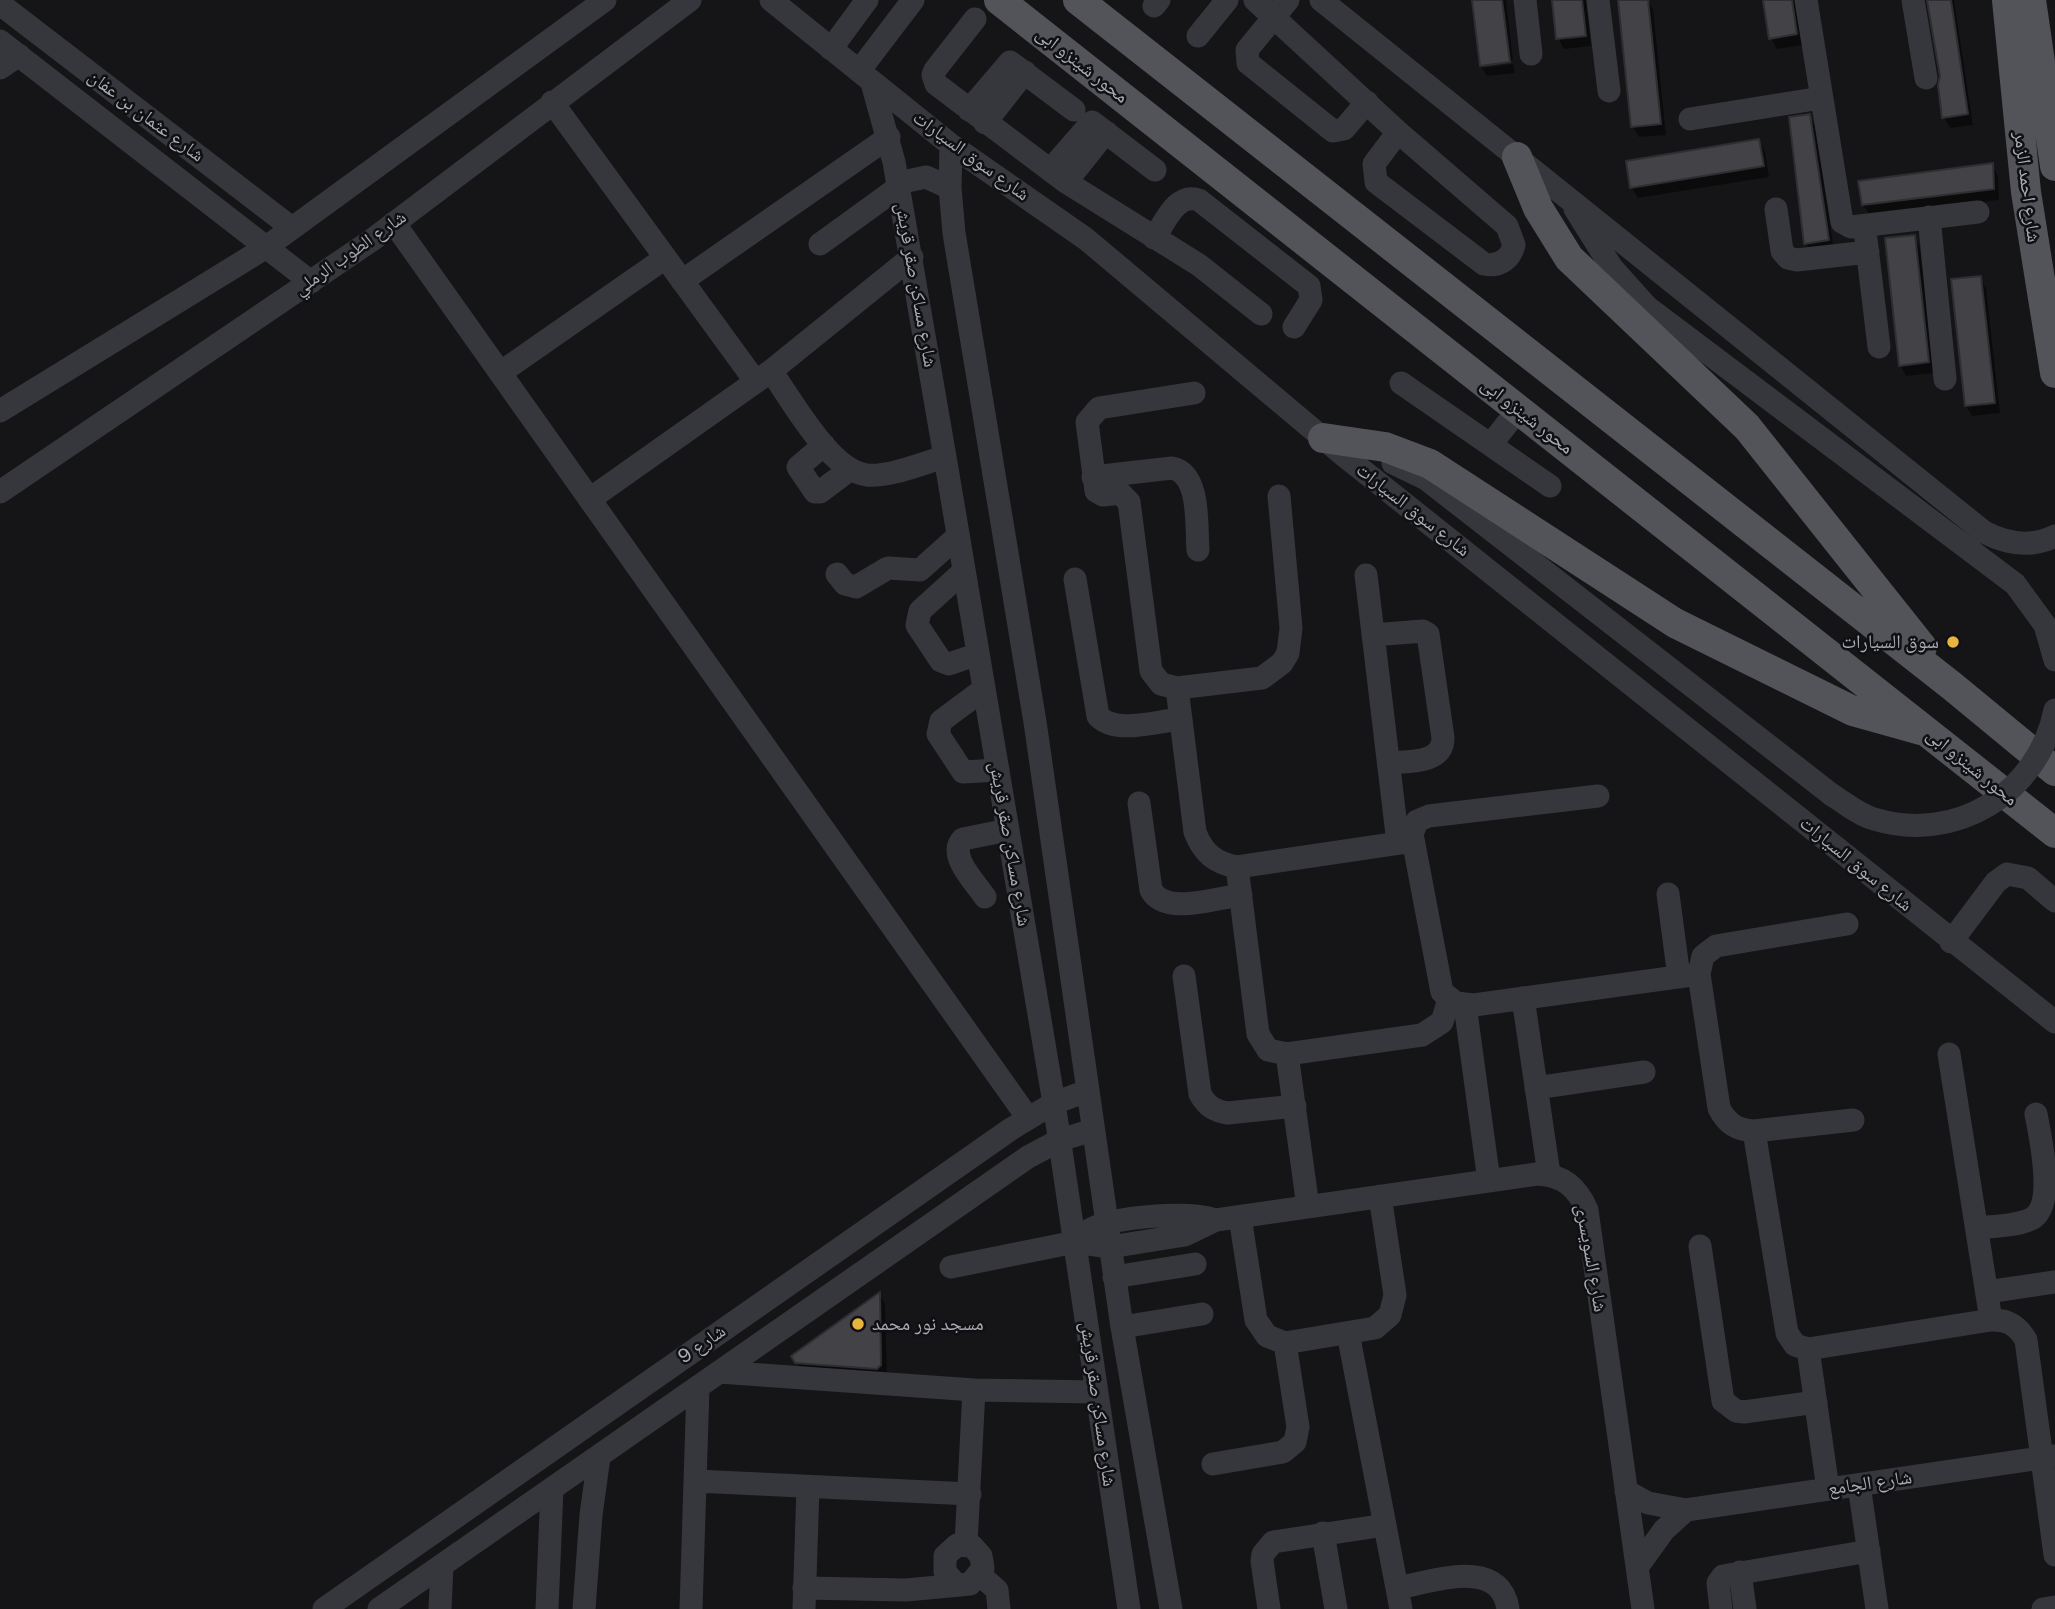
<!DOCTYPE html>
<meta charset="utf-8">
<style>
body{margin:0}
canvas{display:block;background:#151517}
</style>
<canvas width="2055" height="1609"></canvas>
<script>
const ctx = document.querySelector('canvas').getContext('2d');
ctx.lineJoin = 'round';
function fillPath(path, color) { ctx.fillStyle = color; ctx.fill(path, 'evenodd'); }
function strokePath(path, color, width, dash) { ctx.strokeStyle = color; ctx.lineWidth = width; ctx.lineCap = dash ? 'butt' : 'round'; ctx.setLineDash(dash || []); ctx.stroke(path); }
function drawText(font, color, halo, rows, align = 'center') {
  ctx.font = font + ' "Public Sans","Noto Naskh Arabic",sans-serif'; ctx.lineWidth = 5; ctx.setLineDash([]); ctx.textBaseline = 'middle'; ctx.strokeStyle = halo; ctx.fillStyle = color; for (const [text, x, y, turn = 0] of rows) {
    ctx.save(); ctx.translate(x, y); ctx.rotate((+turn || 0) * Math.PI / 180); ctx.textAlign = isNaN(turn) ? turn : align; if (halo) ctx.strokeText(text, 0, 0); ctx.fillText(text, 0, 0); ctx.restore();
  }
}
fillPath(new Path2D(`
 M1473 0H1506L1513 60 1483 64V68L1513 64 1515 73 1487 76 1481 66Z
 M1554 0H1586L1591 46 1564 49 1558 38Z
 M1635 0H1647L1653 9 1666 135 1639 137 1633 127Z
 M1765 0H1796L1802 45 1777 49 1771 38Z
 M1927 0H1954L1973 125 1950 128 1944 118 1939 85 1942 76Z
 M1809 116 1815 126 1834 250 1812 254 1806 243Z
 M1759 141 1765 152 1769 177 1638 198 1632 188 1628 163Z
 M1992 165 1998 176 1999 200 1870 215 1863 205Z
 M1914 237 1920 248 1934 373 1906 376 1900 365Z
 M1980 278 1986 288 2000 413 1972 416 1966 406Z
 M880 1295 885 1304 887 1376 803 1374 793 1356Z`), '#0007');
const building = new Path2D(`
 M1472 0H1502L1510 62 1480 66Z
 M1552 0H1582L1586 36 1556 39Z
 M1618 0H1648L1661 124 1631 127Z
 M1763 0H1792L1797 34 1769 39Z
 M1927 0H1951L1968 114 1942 118 1938 85 1940 76Z
 M1810 114 1829 240 1804 244 1789 117Z
 M1759 139 1764 166 1630 188 1626 161Z
 M1993 163 1994 189 1862 205 1858 181Z
 M1915 235 1929 362 1899 366 1885 238Z
 M1981 276 1995 403 1965 406 1951 279Z
 M880 1292 881 1365 877 1369 795 1363 791 1356Z`);
fillPath(building, '#424247');
strokePath(building, '#2f2f33', 2);
strokePath(new Path2D(`
 M771 0 951 145 1086 239 1342 454 2055 1022
 M1255 0 1398 132 1507 226 1514 245C1510 260 1499 267 1484 264L1376 182 1374 164 1398 132
 M1288 0 1247 50 1248 63 1333 131 1344 129 1367 102
 M1321 0 1984 532C2007 544 2031 548 2055 536
 M1525 0 1531 54
 M1598 0 1609 91
 M1806 0 1842 222 1851 227 1978 212
 M1913 0 1926 78
 M0 4 292 228
 M1154 6 1159 0
 M975 19 935 70 933 75 936 84 1066 182 1199 265 1261 314
 M1198 36 1227 0
 M0 41 311 282
 M831 49 867 0
 M0 68 19 55
 M859 71 913 0
 M872 83 894 162 945 457 1054 1103 1129 1609
 M552 102 756 382
 M969 110 1010 62 1074 110
 M1690 119 1821 98
 M985 123 1025 72
 M951 145 950 188 954 233 1035 722 1122 1327 1171 1609
 M1050 170 1092 122 1155 170
 M1066 182 1106 132
 M1575 209 1612 268 1647 307 2015 584 2045 625 2055 660
 M1776 209 1782 251 1788 258 1797 260 1868 252
 M1929 217 1945 379
 M394 223 1028 1118
 M1154 238C1165 223 1176 192 1199 200L1309 286 1311 300 1294 327
 M1866 239 1879 347
 M820 244 907 181 926 177 950 188
 M682 281 889 137
 M771 371C792 400 830 471 867 475 891 477 922 463 945 457
 M500 373 665 258
 M1401 383 1550 486
 M1194 393 1099 408 1087 422 1096 491 1103 495 1120 493 1129 502 1151 671 1161 684 1177 688 1262 678 1282 663 1288 653 1291 628 1279 496
 M0 411 265 248 605 0
 M1491 444 1519 409
 M824 445 798 467 815 492H820L849 470
 M1393 463 1426 479 1832 795
 M1093 477 1172 468C1201 474 1196 526 1198 550
 M0 492 372 240 690 0
 M590 499 771 371 912 257
 M964 571 920 611 917 625 941 661 949 664 978 654
 M837 574 845 584 856 587 888 568 920 570 958 536
 M1366 575 1398 843
 M1075 579 1098 716C1116 735 1157 721 1181 719
 M1373 635 1423 631 1428 634 1443 738C1443 764 1408 761 1389 763
 M1177 688 1195 832C1203 853 1215 863 1237 867L1413 841
 M984 689 941 721 938 734 963 772 998 770
 M1598 796 1429 816 1417 821 1412 834 1442 992 1456 1003 1474 1005 1699 974
 M1139 803 1151 890C1165 916 1216 898 1241 895
 M1237 867 1258 1034 1268 1050 1287 1054 1422 1035 1442 1022 1449 999
 M1668 894 1679 977
 M985 897C975 882 947 855 963 839L1008 830
 M1847 924 1716 946 1703 956 1699 974 1719 1108C1727 1124 1737 1130 1754 1131L1853 1120
 M1951 942 1996 882 2007 874 2028 878 2055 901
 M1184 976 1200 1094C1207 1106 1214 1111 1228 1113L1295 1106
 M1523 998 1549 1174
 M1465 1005 1489 1181
 M1287 1054 1308 1207
 M1949 1054 1991 1320
 M1536 1088 1644 1072
 M1754 1131 1787 1333 1795 1345 1808 1349 1991 1320C2008 1319 2018 1326 2026 1340L2055 1555
 M1240 1217 1256 1320 1267 1336 1285 1343 1375 1328 1390 1315 1395 1295 1380 1196
 M1979 1228C1995 1226 2019 1226 2033 1218 2055 1203 2041 1140 2036 1114
 M1091 1229C1118 1216 1188 1211 1216 1220L1537 1174C1563 1175 1577 1187 1587 1210L1643 1609
 M1700 1246 1723 1401 1736 1411 1744 1412 1816 1402
 M951 1267 1075 1242 1110 1247 1185 1235 1216 1220
 M1114 1277 1195 1264
 M1987 1292 2055 1282
 M1122 1327 1202 1314
 M1348 1333 1401 1609
 M1808 1349 1828 1489
 M719 1372 974 1390 1096 1392
 M1213 1464 1283 1452 1295 1442 1298 1427 1285 1343
 M696 1481 970 1494
 M1859 1485 1877 1609
 M1626 1491 1648 1503 1686 1510 2055 1456
 M1323 1533 1336 1609
 M966 1544 974 1390
 M1638 1566 1664 1530 1686 1510
 M1740 1572 1745 1609
 M980 1575 997 1590 999 1609
 M804 1588 906 1590 970 1584 983 1568 981 1556 972 1546 957 1545 945 1556V1572L956 1584
 M1397 1588C1432 1582 1500 1556 1508 1609
 M324 1609 1011 1129 1054 1103 1087 1091
 M379 1609 1028 1157 1060 1140 1093 1130
 M440 1609 442 1566
 M547 1609 552 1489
 M584 1609 591 1515 599 1457
 M691 1609 698 1387
 M804 1609 808 1487
 M1269 1609 1262 1561 1263 1554 1273 1542 1385 1525
 M1721 1609 1718 1583 1723 1576 1869 1551
 M2043 1609 2055 1607`), '#36373c', 23);
strokePath(new Path2D(`
 M999 0 2055 833
 M1078 0 1952 686 2055 771
 M2007 0 2026 192 2055 373
 M2031 0 2055 166
 M1517 157 1538 208 1569 258 1747 427 1922 647
 M1323 438 1385 447 1430 464 1675 623 1853 711 1921 730`), '#53545a', 30);
strokePath(new Path2D(`
 M1832 795C1845 803 1859 815 1874 819 1956 844 2038 793 2055 710`), '#36373c', 23);
for (const [x, y, r, color] of [
 [1953,642,7,"#e7b43d"],
 [858,1324,7,"#e7b43d"]
]) { const dot = new Path2D(); dot.arc(x, y, r, 0, 2 * Math.PI); ctx.fillStyle = color; ctx.fill(dot); strokePath(dot, '#101012', 2.5); }
drawText('19px', '#a8acb6', '#101012', [
 ["محور شينزو ابى",1082,65,38],
 ["شارع عثمان بن عفان",146,116,37],
 ["شارع سوق السيارات",971,156,36],
 ["شارع احمد الزمر",2027,187,83],
 ["شارع الطوب الرملي",350,253,-35],
 ["شارع مساكن صقر قريش",916,285,80],
 ["محور شينزو ابى",1527,416,38],
 ["شارع سوق السيارات",1413,510,38],
 ["محور شينزو ابى",1972,767,39],
 ["شارع مساكن صقر قريش",1010,844,80],
 ["شارع سوق السيارات",1856,864,39],
 ["شارع السويسرى",1591,1258,80],
 ["شارع 9",702,1344,-35],
 ["شارع مساكن صقر قريش",1098,1404,82],
 ["شارع الجامع",1870,1483,-8]
]);
drawText('19px', '#a8acb6', '#101012', [
 ["سوق السيارات",1939,642],
 ["مسجد نور محمد",872,1324,"left"]
], 'right');
</script>
